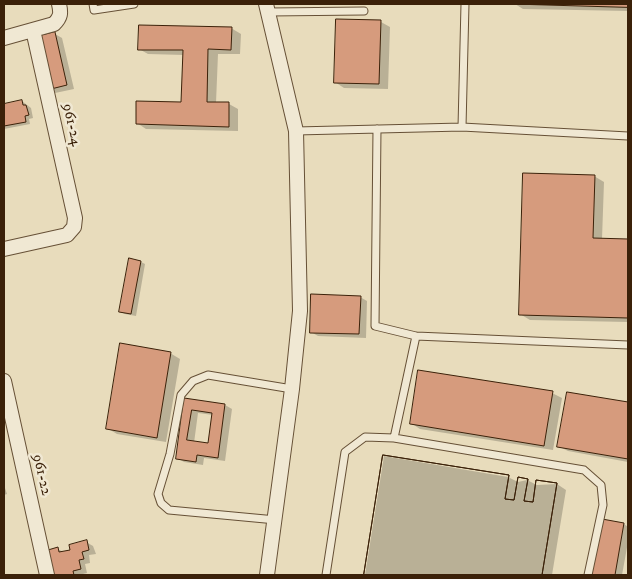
<!DOCTYPE html>
<style>
body{margin:0}
#map{position:relative;width:632px;height:579px;overflow:hidden;background:#e8dcbc;font-family:"IM FELL DW Pica",serif}
canvas{display:block}
.frame{position:absolute;inset:0;border:5px solid #3b2109;pointer-events:none}
</style>
<div id="map">
<canvas width="632" height="579"></canvas>
<div class="frame"></div>
</div>
<script>
const ctx = document.querySelector('canvas').getContext('2d');
ctx.lineJoin = 'round';
function fillPath(path, color) { ctx.fillStyle = color; ctx.fill(path, 'evenodd'); }
function strokePath(path, color, width, dash) { ctx.strokeStyle = color; ctx.lineWidth = width; ctx.lineCap = dash ? 'butt' : 'round'; ctx.setLineDash(dash || []); ctx.stroke(path); }
function drawText(font, color, halo, rows, align = 'center') {
  ctx.font = font + ' "IM FELL DW Pica",serif'; ctx.lineWidth = 5; ctx.setLineDash([]); ctx.textBaseline = 'middle'; ctx.strokeStyle = halo; ctx.fillStyle = color; for (const [text, x, y, turn = 0] of rows) {
    ctx.save(); ctx.translate(x, y); ctx.rotate((+turn || 0) * Math.PI / 180); ctx.textAlign = isNaN(turn) ? turn : align; if (halo) ctx.strokeText(text, 0, 0); ctx.fillText(text, 0, 0); ctx.restore();
  }
}
fillPath(new Path2D(`
 M515 4H628V11L523 9Z
 M381 22 390 27 388 89 344 88 335 82Z
 M231 28 241 34 240 54H218L216 103 229 104 238 109V131L146 129 137 123 183 103 184 55 148 54 139 49Z
 M55 34 62 38 74 89 55 93 48 89Z
 M22 101 31 108 33 118 29 119 30 124 4 129V105Z
 M594 176 604 182 602 239 628 240V322L530 320 520 314Z
 M141 262 145 264 136 316 125 314 120 312Z
 M360 297 367 301 366 338 318 336 311 332Z
 M170 353 180 359 166 442 117 434 107 428Z
 M552 393 562 398 553 450 420 429 411 423Z
 M568 393 628 403V462L568 451 558 446Z
 M185 400 225 405 232 409 225 461 204 458 203 465 184 462 177 458ZM198 413 213 415 209 445 194 443Z
 M384 456 508 477 518 482 527 480 537 485 557 484 566 490 552 575H365Z
 M4 485 7 494 4 495V500Z
 M603 521 624 524 628 527V542L622 575H594Z
 M86 542 93 546 96 554 89 555 90 563 85 564 87 573 79 575H56L50 550 57 549 64 552 72 550Z`), '#0003');
const building = new Path2D(`
 M513 4H628V7Z
 M336 19 381 20 379 84 334 83Z
 M139 25 232 27 231 50 208 49 207 102H229V127L136 124V101L181 102 183 50H138Z
 M55 32 67 85 47 90 35 37Z
 M22 100 23 105H26L29 115 25 116 26 122 4 126V104Z
 M523 173 595 175 593 238 628 239V318L519 315Z
 M129 258 141 261 131 314 119 312Z
 M311 294 361 296 359 334 310 333Z
 M120 343 171 352 157 438 106 429Z
 M418 370 553 391 544 446 410 424Z
 M567 392 628 402V459L557 447Z
 M184 398 225 404 218 458 197 455 196 462 176 459ZM192 410 212 413 208 443 187 440Z
 M383 455 509 475 505 499 514 500 518 477 528 479 524 501 533 502 536 480 557 483 542 575H364Z
 M383 455 509 475 505 499 514 500 518 477 528 479 524 501 533 502 536 480 557 483 542 575H364Z
 M602 519 624 523 615 575H592Z
 M87 540 89 550 82 552 84 559 79 560 81 569 73 571 74 575H54L48 550 58 547 59 552 70 550 69 545Z`);
fillPath(building, '#d69b7d');
strokePath(building, '#3b2109', 1);
const service = new Path2D(`
 M93 4 94 10 134 4
 M269 12 364 11
 M462 127 465 4
 M377 129 375 326 416 336 628 345
 M296 131 462 127 628 136
 M394 438 416 336
 M276 520 169 510 161 503 158 494 170 454 181 395 193 381 208 375 292 389
 M326 575 345 452 365 437 394 438 584 470 601 485 603 505 588 575`);
const minor = new Path2D(`
 M266 4 296 131 300 311 292 389 267 575
 M4 38 54 24C61 17 61 13 59 4
 M4 249 67 235 74 227 75 218 33 30
 M4 381 47 575`);
strokePath(service, '#665036', 9);
strokePath(minor, '#665036', 16);
strokePath(service, '#f0e8d3', 7);
strokePath(minor, '#f0e8d3', 14);
drawText('15px', '#3b2109', '#f0e8d3', [
 ["961-24",71,125,77],
 ["961-22",41,475,77]
]);
</script>
